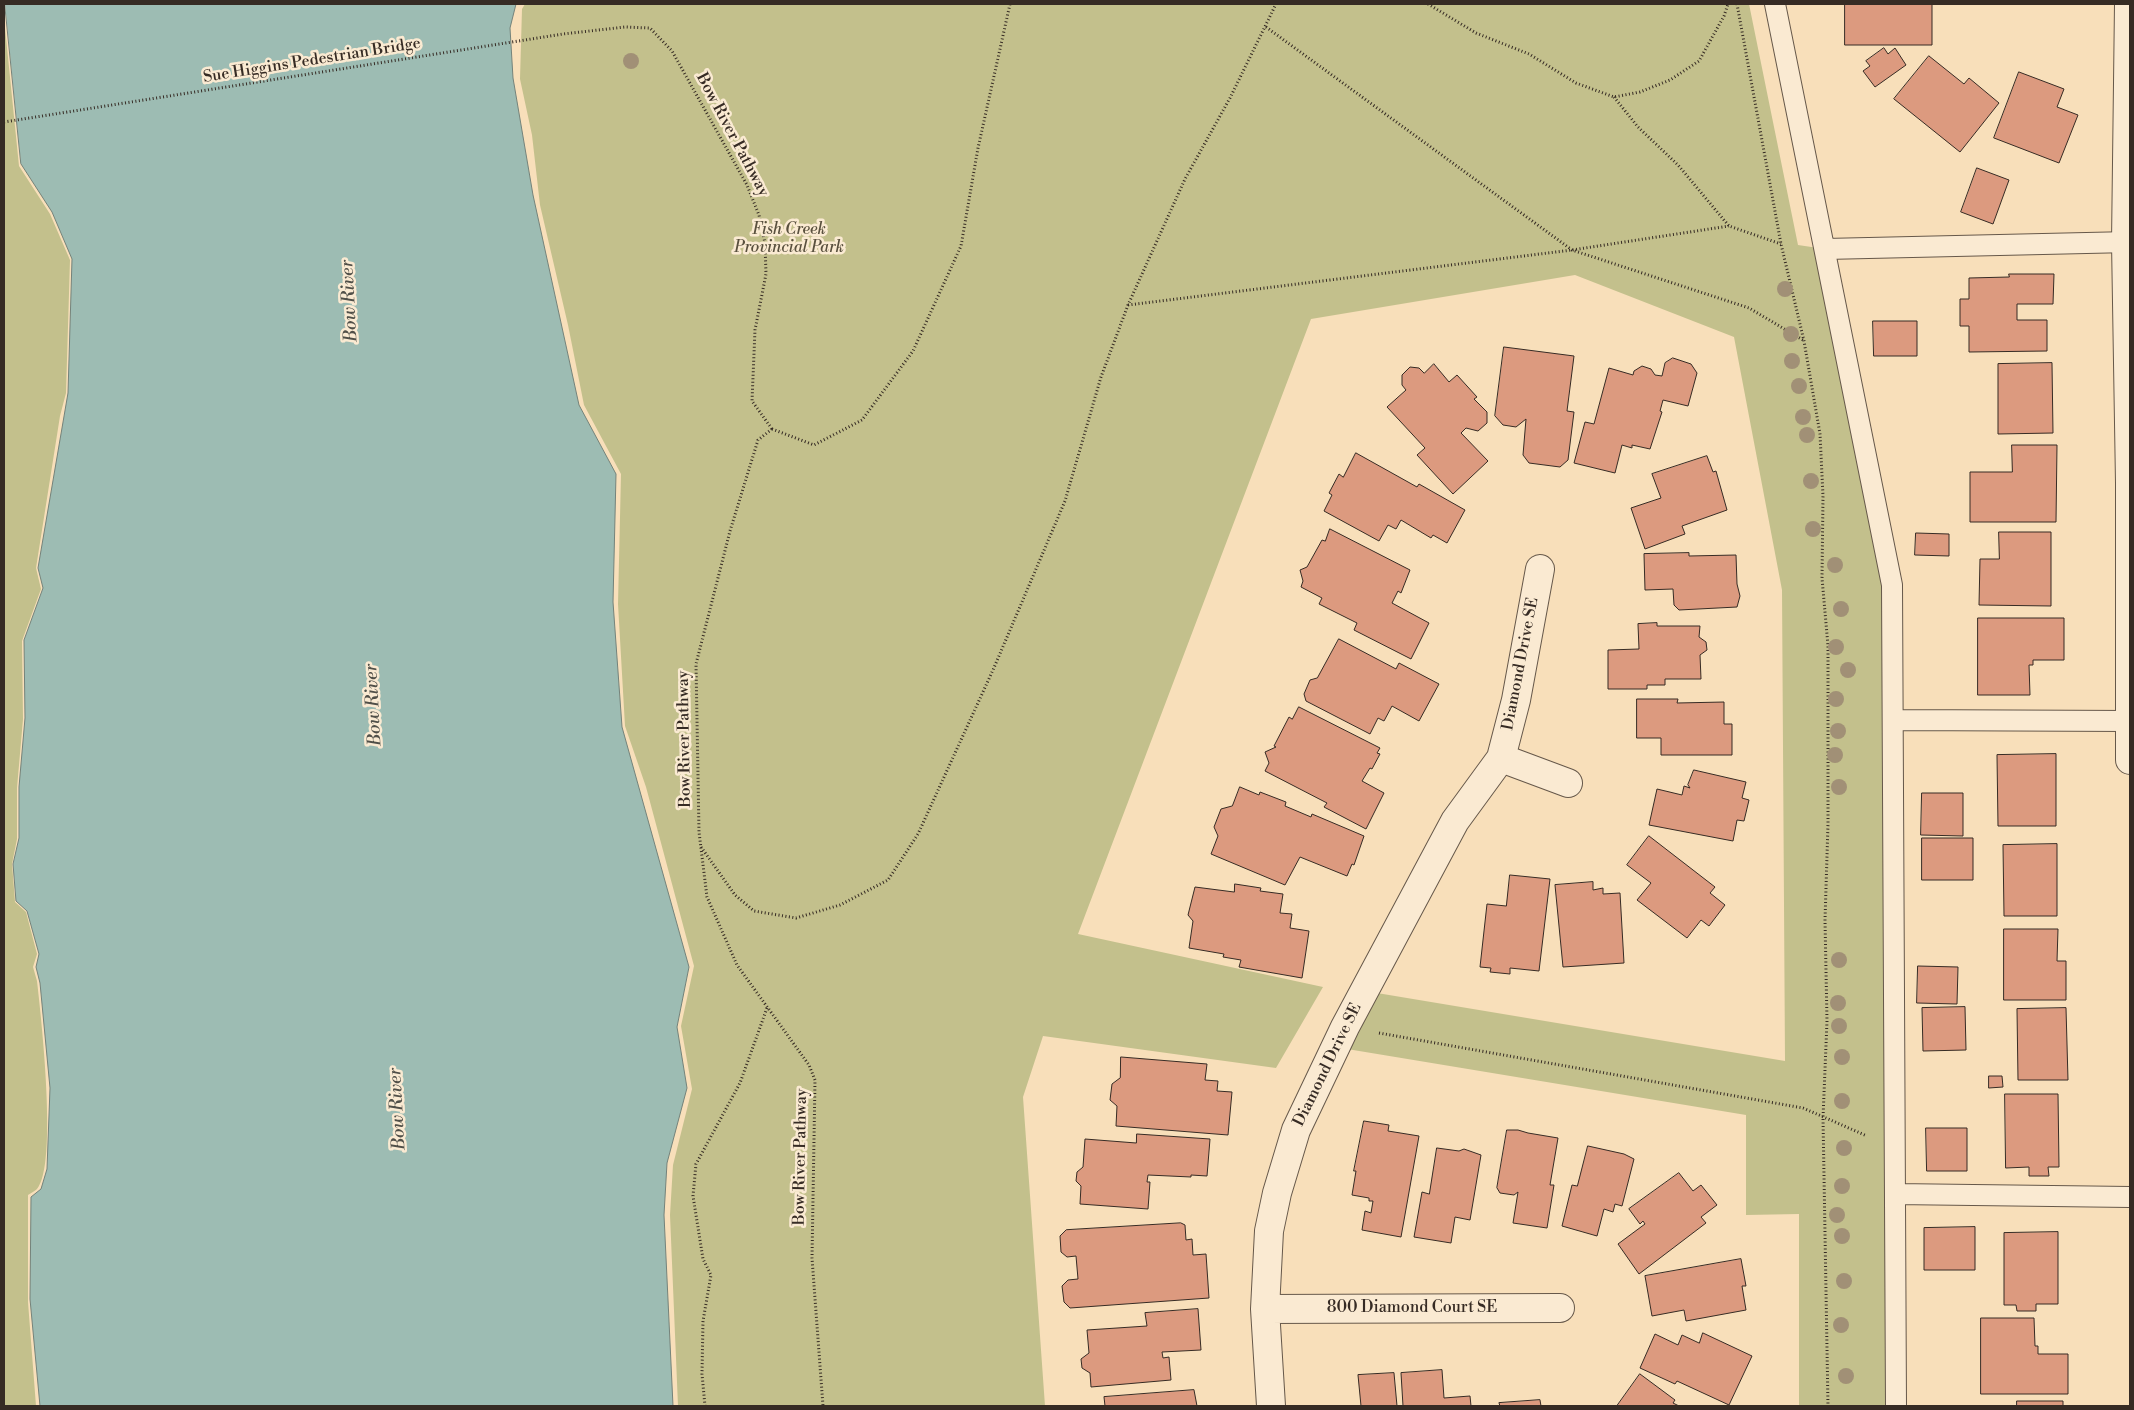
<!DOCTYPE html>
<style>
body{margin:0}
#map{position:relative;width:2134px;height:1410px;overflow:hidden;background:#f8dfba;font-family:"Libre Bodoni",serif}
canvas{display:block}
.frame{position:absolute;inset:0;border:5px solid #362b24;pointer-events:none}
</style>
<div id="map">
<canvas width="2134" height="1410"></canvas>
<div class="frame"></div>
</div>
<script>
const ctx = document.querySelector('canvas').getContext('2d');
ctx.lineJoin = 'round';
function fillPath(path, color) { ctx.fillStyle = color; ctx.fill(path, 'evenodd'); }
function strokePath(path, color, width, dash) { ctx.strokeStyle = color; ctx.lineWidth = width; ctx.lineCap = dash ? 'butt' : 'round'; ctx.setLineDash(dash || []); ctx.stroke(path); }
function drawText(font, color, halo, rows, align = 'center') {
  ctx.font = font + ' "Libre Bodoni",serif'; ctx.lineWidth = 5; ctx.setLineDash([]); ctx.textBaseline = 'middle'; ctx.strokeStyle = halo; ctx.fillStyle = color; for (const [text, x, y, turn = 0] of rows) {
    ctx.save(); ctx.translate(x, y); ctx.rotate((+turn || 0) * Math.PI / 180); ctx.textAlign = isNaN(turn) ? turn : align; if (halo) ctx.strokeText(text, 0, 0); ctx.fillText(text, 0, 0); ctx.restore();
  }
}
fillPath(new Path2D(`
 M525 4H1749L1798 245 1825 249 1892 585 1896 1406H1799V1214L1746 1215V1115L1335 1047 1365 991 1785 1061 1782 590 1734 337 1575 275 1311 319 1078 934 1323 987 1276 1068 1043 1036 1023 1097 1045 1406H678L670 1215 673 1165 692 1089 681 1026 694 966 646 787 625 726 618 604 621 474 584 405 568 325 540 205 532 135 520 79 522 9Z
 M4 18 19 166 50 214 70 260 66 393 60 416 36 568 41 589 22 641 23 719 17 788V839L12 864 15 902 26 912 37 954 33 967 37 981C41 1016 58 1165 37 1189 35 1191 31 1193 28 1195V1302L36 1406H4Z`), '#c3c08c');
const water = new Path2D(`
 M5 4H516L510 28 513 78 533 195 579 405 616 474 613 602 622 727 689 967 677 1027 687 1088 667 1163 664 1215 673 1406H40L30 1299 31 1197 41 1189 47 1169 50 1088 40 983 36 967 39 954 27 911 16 901 13 864 19 838V787L25 718 24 640 43 588 38 568 68 393 72 259 52 212 21 164Z`);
fillPath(water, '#9dbcb3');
strokePath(water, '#74827a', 1);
const building = new Path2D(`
 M1845 4H1932V45H1845Z
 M1884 48 1888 54 1895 48 1906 65 1875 87 1863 71 1870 66 1866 61Z
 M1929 56 1964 84 1969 78 1999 103 1960 152 1894 99Z
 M2019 72 2064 89 2057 107 2078 115 2059 163 1994 138Z
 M1977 168 2009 180 1993 224 1961 212Z
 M2009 274H2054L2053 304H2017V320H2047V351L1969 352V326H1960V299H1969V278L2009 277Z
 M1873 321H1917V356H1874Z
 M1504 347 1574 356 1567 411 1574 412 1568 460 1560 467 1529 463 1523 455 1526 419 1516 427 1503 425 1495 416Z
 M1673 358 1691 364 1697 373 1688 406 1663 400 1660 411 1662 412 1650 449 1632 445V448L1622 445 1615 473 1574 463 1585 422 1594 424 1609 368 1633 375 1634 371 1642 366 1651 369 1655 375 1662 376 1665 363Z
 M2052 363 2053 433 1998 434V364Z
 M1434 364 1449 382 1457 375 1477 397 1474 399 1487 412V423L1478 431 1466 428 1461 433 1488 461 1453 494 1417 455 1425 448 1387 407 1406 390 1402 385V375L1410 367 1419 368 1424 373Z
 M2012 445H2057L2056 522H1970V472H2012Z
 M1356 453 1417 487 1419 484 1465 510 1447 543 1433 535 1431 538 1401 520 1396 529 1388 525 1379 541 1324 511 1332 495 1329 493 1339 474 1343 477Z
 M1707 456 1713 472 1716 471 1727 510 1682 526 1685 534 1645 549 1631 508 1661 498 1652 474Z
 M1330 529 1410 570 1401 593 1398 591 1392 603 1429 623 1411 659 1354 630 1357 623 1319 604 1322 598 1301 587 1303 581 1300 570 1307 567 1322 540 1325 541Z
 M1999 532H2051V606L1979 605 1980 559H1999Z
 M1916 533 1949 534V556L1915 555Z
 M1689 553V556L1736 555 1737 584 1740 596 1737 607 1679 610 1674 605 1673 589 1645 590 1644 554Z
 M1978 618H2064V660H2033V665H2029L2030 695H1978Z
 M1657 623V626H1700L1699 637 1706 642 1707 650 1700 655 1701 679H1665V685H1647V689H1608V650L1639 649 1638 624Z
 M1339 639 1396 669 1399 663 1439 684 1419 721 1392 706 1384 721 1378 718 1370 734 1306 701 1304 694 1310 680 1317 678Z
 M1637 699H1678L1677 703 1724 702V724H1732V755H1661V738H1637Z
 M1299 707 1380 748 1377 753 1380 754 1372 769 1370 768 1362 781 1384 793 1366 829 1324 807 1327 803 1265 771 1269 763 1265 752 1276 747 1274 746 1289 717 1292 719Z
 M2056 754V826H1998L1997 755Z
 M1694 770 1746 782 1742 798 1749 800 1744 821 1737 820 1733 841 1649 825 1657 789 1682 795 1684 786 1690 788 1688 785Z
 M1240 787 1259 795 1260 792 1286 802 1285 806 1311 817 1312 814 1364 836 1354 865 1352 864 1347 876 1300 857 1285 885 1211 854 1218 836 1214 827 1221 809 1232 806Z
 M1922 793H1963V836L1921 835Z
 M1649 836 1715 887 1710 893 1725 905 1709 926 1701 920 1687 938 1637 900 1651 883 1627 865Z
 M1922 838H1973V880H1922Z
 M2057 844V916H2004L2003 845Z
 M1510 875 1550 879 1539 971 1510 968V974L1490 972 1491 968 1480 967 1487 904 1506 906Z
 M1593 882V890L1603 888V894L1620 893 1624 963 1563 967 1555 885Z
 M1235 884 1261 888 1260 891 1283 894 1280 913 1292 914 1290 928 1309 931 1302 978 1239 967 1241 960 1223 957 1224 954 1189 948 1193 921 1188 915 1195 887 1234 892Z
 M2004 929H2058L2057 961H2066V1000H2004Z
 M1918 966 1958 967 1957 1004 1917 1003Z
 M1965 1007 1966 1050 1923 1051 1922 1008Z
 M2066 1008 2068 1080H2018L2017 1009Z
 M1121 1057 1207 1064 1205 1080 1218 1081 1217 1091 1232 1092 1228 1135 1116 1126 1117 1106 1110 1100 1112 1084 1120 1078Z
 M1989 1076H2002L2003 1087 1989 1088Z
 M2005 1094H2058L2059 1167H2048L2049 1176H2029V1167L2006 1168Z
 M1364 1121 1389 1125 1388 1131 1419 1136 1401 1237 1362 1230 1365 1211 1371 1213 1373 1201H1369V1198L1352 1195 1356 1171H1354Z
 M1926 1128H1967V1171H1927Z
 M1507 1130H1518L1528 1133 1558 1138 1550 1185H1554L1547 1228 1513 1223 1518 1192 1514 1195 1500 1193 1497 1188Z
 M1137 1134 1210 1139 1207 1176 1191 1175V1177L1148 1175 1147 1182H1150L1148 1209 1080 1204 1081 1186 1076 1181 1077 1172 1083 1167 1085 1139 1136 1143Z
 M1588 1146 1624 1154 1634 1159 1622 1206 1615 1204 1613 1212 1604 1209 1597 1236 1562 1226 1572 1185 1577 1186Z
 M1437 1148 1459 1151 1464 1149 1481 1155 1470 1220 1455 1217 1451 1243 1414 1237 1422 1192 1429 1194Z
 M1679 1173 1693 1191 1701 1185 1717 1205 1701 1217 1706 1223 1639 1274 1618 1244 1645 1224 1643 1221 1640 1224 1629 1209Z
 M1181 1223 1185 1225 1186 1240 1192 1239 1193 1255 1206 1254 1209 1298 1070 1308 1064 1302 1062 1286 1068 1280 1078 1279 1076 1256 1067 1257 1061 1252 1060 1236 1066 1230Z
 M1975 1227V1270H1924V1228Z
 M2058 1232V1304H2036V1311H2017L2016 1305H2004V1233Z
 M1741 1259 1746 1286H1742L1746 1310 1686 1321 1684 1310 1652 1316 1645 1276Z
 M1198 1309 1201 1350 1162 1352 1163 1358 1169 1357 1171 1380 1091 1387 1090 1373 1082 1368 1081 1359 1089 1353 1087 1330 1147 1326 1145 1313Z
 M1981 1318H2034L2035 1346H2038V1354H2068V1394H1981Z
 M1703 1333 1752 1356 1729 1405 1677 1381 1675 1384 1640 1368 1655 1334 1678 1345 1682 1335 1699 1343Z
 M1442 1370 1444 1398 1470 1396 1471 1406H1403L1401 1373Z
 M1394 1373 1397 1406H1358H1361L1358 1375Z
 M1640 1374 1675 1400 1673 1403 1679 1406H1617Z
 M1194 1390 1197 1406H1105L1104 1397Z
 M1540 1400 1541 1406H1500L1499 1403Z
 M2017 1401H2063V1406H2017Z`);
fillPath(building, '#dc9a7f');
strokePath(building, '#362b24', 1);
const service = new Path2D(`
 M1775 4 1892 585 1896 1406
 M1825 249 2130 242
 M1893 720 2130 721
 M1895 1194 2130 1197`);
const minor = new Path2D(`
 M2129 4 2126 242 2130 483
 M2130 483V760
 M1501 758 1568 783
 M1265 1309 1560 1308
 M1271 1406 1265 1309 1269 1231 1277 1193 1296 1130 1345 1027 1455 821 1501 758 1516 700 1540 569`);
strokePath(service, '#66584a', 22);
strokePath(minor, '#66584a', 30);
strokePath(new Path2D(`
 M1428 4 1476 33 1529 54 1576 83 1614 97 1640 92 1670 80 1699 61 1724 16 1728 4
 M1737 4 1781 244 1804 341 1820 434 1823 496 1822 578 1828 646V824L1825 920 1827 1021 1823 1118 1828 1406
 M1266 27 1572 250 1749 308 1803 340
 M1614 97 1638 127 1678 165 1729 226 1781 244
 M4 122 563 34 625 27 650 28 672 51 747 185 759 215 765 243 766 274 755 330 752 401 772 429
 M1128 305 1572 250 1729 226
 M772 429 758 440 730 531 696 664 699 832 707 897 737 965 809 1065 815 1080 812 1258 823 1406
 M772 429 814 445 862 420 913 351 961 246 978 148 1010 4
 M701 847 735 895 754 911 796 918 840 905 888 880 918 834 993 670 1065 501 1101 377 1128 305 1185 179 1230 98 1276 4
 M1379 1033 1803 1108 1867 1136
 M705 1406 702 1374 703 1321 711 1275 703 1259 693 1196 696 1164 740 1083 767 1008`), '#362b24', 3, [1, 2.5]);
strokePath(service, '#faead2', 20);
strokePath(minor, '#faead2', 28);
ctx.fillStyle = '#a19076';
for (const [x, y] of [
 [631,61],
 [1785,289],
 [1791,334],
 [1792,361],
 [1799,386],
 [1803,417],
 [1807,435],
 [1811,481],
 [1813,529],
 [1835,565],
 [1841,609],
 [1836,647],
 [1848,670],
 [1836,699],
 [1838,731],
 [1835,755],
 [1839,787],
 [1839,960],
 [1838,1003],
 [1839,1026],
 [1842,1057],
 [1842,1101],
 [1844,1148],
 [1842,1186],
 [1837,1215],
 [1842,1236],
 [1844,1281],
 [1841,1325],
 [1846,1376]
]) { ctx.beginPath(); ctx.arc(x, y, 8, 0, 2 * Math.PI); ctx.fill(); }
drawText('16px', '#362b24', '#faead2', [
 ["Sue Higgins Pedestrian Bridge",312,61,-9],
 ["Bow River Pathway",732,135,62],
 ["Diamond Drive SE",1521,664,-79],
 ["Bow River Pathway",685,739,-91],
 ["Diamond Drive SE",1328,1065,-64],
 ["Bow River Pathway",801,1157,-89],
 ["800 Diamond Court SE",1412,1308]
]);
drawText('italic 16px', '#59503e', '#faead2', [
 ["Fish Creek",789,230],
 ["Provincial Park",789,248]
]);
drawText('italic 18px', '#504f48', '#faead2', [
 ["Bow River",350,301,-93],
 ["Bow River",374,705,-93],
 ["Bow River",398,1109,-93]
]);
</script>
